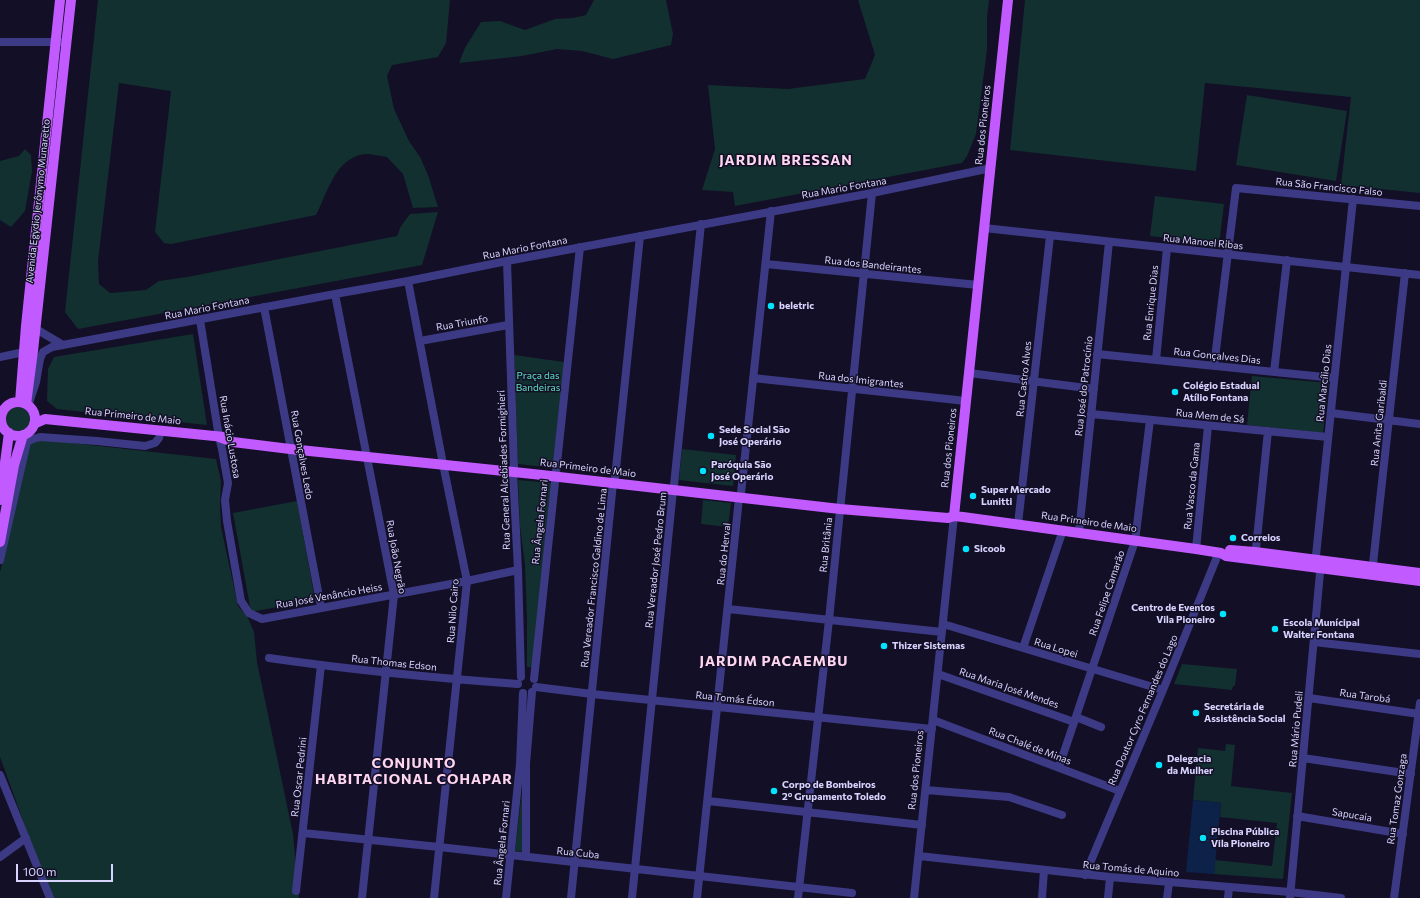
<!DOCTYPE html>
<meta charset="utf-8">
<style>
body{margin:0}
#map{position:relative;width:1420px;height:898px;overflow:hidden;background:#130f26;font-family:Commissioner,sans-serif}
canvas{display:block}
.scale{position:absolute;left:16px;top:864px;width:97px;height:18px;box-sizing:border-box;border:2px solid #d9d4ff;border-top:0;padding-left:5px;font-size:12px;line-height:14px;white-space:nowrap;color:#d9d4ff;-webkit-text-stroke:3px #130f26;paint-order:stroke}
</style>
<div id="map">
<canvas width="1420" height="898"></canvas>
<div class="scale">100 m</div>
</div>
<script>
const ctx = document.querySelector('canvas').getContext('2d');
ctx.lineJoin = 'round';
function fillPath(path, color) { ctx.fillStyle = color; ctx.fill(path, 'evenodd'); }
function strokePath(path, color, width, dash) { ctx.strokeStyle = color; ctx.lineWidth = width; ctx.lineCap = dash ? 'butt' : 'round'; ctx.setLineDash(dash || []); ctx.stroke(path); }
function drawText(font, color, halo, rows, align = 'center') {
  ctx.font = font + ' Commissioner,sans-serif'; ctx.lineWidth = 3; ctx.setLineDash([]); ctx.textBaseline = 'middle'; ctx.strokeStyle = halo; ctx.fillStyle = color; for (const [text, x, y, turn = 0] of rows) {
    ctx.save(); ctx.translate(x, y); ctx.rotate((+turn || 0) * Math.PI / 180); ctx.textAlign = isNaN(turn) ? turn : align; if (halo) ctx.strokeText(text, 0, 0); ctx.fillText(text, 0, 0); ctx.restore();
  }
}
fillPath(new Path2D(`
 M98 0H450L446 43 438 57 392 65 387 76 394 109 409 141 420 157 428 175 438 207 413 208 403 174 387 157C380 156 372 154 365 154 335 158 328 192 316 215L171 244 164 243 155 232 171 91 119 83 98 261 99 284 110 293 146 290 159 281 187 277 397 236 401 226 410 214 438 212 422 265 78 329 65 312Z
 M594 0H666L673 34 671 45 613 59 582 51 557 49 522 56 459 63 465 48 481 22 500 21 525 30 555 19 573 18 586 15Z
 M858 0H989L987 17V50L976 134 967 156 962 163 735 206 733 192 702 190 715 149 708 85 788 89 865 79 875 55Z
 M1025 0H1420V193L1341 185 1351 97 1205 83 1196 171 1010 150Z
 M1247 95 1347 111 1336 181 1236 165Z
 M25 149 31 155 32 171 25 211 11 227 0 220V161L19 156Z
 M1155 196 1224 204 1219 244 1150 236Z
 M193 334 207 425 57 409 47 401 48 369 54 357Z
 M514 355 564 362 553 468 518 464Z
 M1252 376 1329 383 1323 433 1247 425Z
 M6 419a12 12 0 1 1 24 0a12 12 0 1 1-24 0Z
 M36 441H54L216 459 221 481 220 504 221 527 238 606 247 616 254 632 257 662 293 834 299 898H51L0 757V572L29 446Z
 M682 449 736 455 733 486 679 480Z
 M518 480 551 483 546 528 545 567 534 667H527V619L525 565 520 526Z
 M703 500 731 503 728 527 701 524Z
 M297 501 315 600 251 612 233 513Z
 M1182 664 1237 669 1235 686H1233L1232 690 1174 684Z
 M1226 744 1235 745 1231 786 1292 793 1283 879 1214 874 1215 860 1272 866 1277 823 1220 817 1221 803 1193 800 1198 748 1225 751Z
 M522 791 524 852 515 851Z`), '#12302f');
fillPath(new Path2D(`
 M1193 800 1221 803 1214 874 1186 872Z`), '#0c2248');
strokePath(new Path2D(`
 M0 42H60
 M984 228 1420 275
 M507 261 514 467 513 472 518 570 521 677
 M766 264 978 285
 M408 281 443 464 467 581 434 898
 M335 294 394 595 362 898
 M264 307 321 607
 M200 320 219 437 222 449 228 483 225 500 227 521 241 601 249 613 262 619 467 581 518 570
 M36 329 63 345
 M420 341 508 325
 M1097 354 1334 378
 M0 357 24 352
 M1156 360 1167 248
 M1214 366 1236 188 1420 206
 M1274 372 1287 260
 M969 373 1094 389
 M753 378 966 401
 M29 403 36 382 40 359 43 352 52 347 335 294 408 281 507 261 872 193 991 168
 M1331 413 1420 424
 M1091 414 1328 437
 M1018 524 1050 236
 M1079 532 1109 242
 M1196 549 1208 426
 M1255 558 1268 431
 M0 560 27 442 33 439 40 437 97 441 145 446 155 443 159 438 161 431
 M1315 565 1353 199
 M1372 573 1405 273
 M728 609 942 632
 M943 624 1163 690
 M1314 642 1420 654
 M1023 648 1063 530
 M269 658C352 670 435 678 518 684
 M938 674 1074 722
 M534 679 580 247
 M536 687 592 694 932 729
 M1309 698 1419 714
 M1076 717 1101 727
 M933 720 1120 791
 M1303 758 1411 774
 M1059 767 1135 541 1150 420
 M0 775 50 898
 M926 790 1009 797 1062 815
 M708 801 922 825
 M1297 816 1403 834
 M303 833 439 847 852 893
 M919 856 1110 877 1290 892 1341 898
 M0 857 26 838
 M526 857V764L532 692
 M1085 875 1163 690 1219 552
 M296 891 321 665
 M1290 897 1321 562
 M506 898 520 764 523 693
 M571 898 613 483 615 478 640 236
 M632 898 673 490 674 485 701 224
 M697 898 739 498 741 493 771 211
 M798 898 829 620 872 193
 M914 898 954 516
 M1042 898 1044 870
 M1108 898 1110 877
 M1167 898 1169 883
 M1228 898 1229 887
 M1394 898 1420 703`), '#3d3a85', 8);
strokePath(new Path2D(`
 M20 402 26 326 60 0
 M1 419a17 17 0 1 1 34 0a17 17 0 1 1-34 0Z
 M26 404 33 351 71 0
 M34 424 45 419 224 437
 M219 437 233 442 290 449 533 474 840 509 948 518 954 516 963 517 1196 549 1221 553 1226 556 1420 581
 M0 500 9 433
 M954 516 1008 0
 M0 542 14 465 23 435
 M1230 550 1255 552 1420 573`), '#c25bff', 10);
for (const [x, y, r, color] of [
 [771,306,4,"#00e5ff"],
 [1175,392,4,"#00e5ff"],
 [711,436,4,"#00e5ff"],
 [703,471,4,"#00e5ff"],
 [973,496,4,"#00e5ff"],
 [1233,538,4,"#00e5ff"],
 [966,549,4,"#00e5ff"],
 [1223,614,4,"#00e5ff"],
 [1275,629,4,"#00e5ff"],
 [884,646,4,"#00e5ff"],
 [1196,713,4,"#00e5ff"],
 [1159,765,4,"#00e5ff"],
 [774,791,4,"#00e5ff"],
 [1203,838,4,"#00e5ff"]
]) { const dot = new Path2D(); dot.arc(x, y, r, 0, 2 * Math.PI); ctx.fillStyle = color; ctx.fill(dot); strokePath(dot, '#130f26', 1.5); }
drawText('10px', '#d9d4ff', '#130f26', [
 ["Rua dos Pioneiros",983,125,-84],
 ["Rua São Francisco Falso",1329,187,6],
 ["Rua Mario Fontana",844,188,-10],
 ["Avenida Egydio Jerônymo Munaretto",38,201,-84],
 ["Rua Manoel Ribas",1203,242,6],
 ["Rua Mario Fontana",525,248,-11],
 ["Rua dos Bandeirantes",873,265,6],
 ["Rua Enrique Dias",1151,303,-84],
 ["Rua Mario Fontana",207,308,-11],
 ["Rua Triunfo",462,323,-10],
 ["Rua Gonçalves Dias",1217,356,6],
 ["Rua Castro Alves",1024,379,-84],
 ["Rua dos Imigrantes",861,380,6],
 ["Rua Marcílio Dias",1324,383,-84],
 ["Rua José do Patrocínio",1084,386,-84],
 ["Rua Primeiro de Maio",133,416,6],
 ["Rua Mem de Sá",1210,416,6],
 ["Rua Anita Garibaldi",1379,423,-84],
 ["Rua Inácio Lustosa",230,437,80],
 ["Rua dos Pioneiros",949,448,-84],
 ["Rua Gonçalves Ledo",302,455,80],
 ["Rua Primeiro de Maio",588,468,7],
 ["Rua General Alcebiades Formighieri",504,470,-92],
 ["Rua Vasco da Gama",1192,486,-84],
 ["Rua Ângela Fornari",540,522,-84],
 ["Rua Primeiro de Maio",1089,522,8],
 ["Rua Britânia",826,545,-84],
 ["Rua do Herval",724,554,-84],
 ["Rua João Negrão",396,557,80],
 ["Rua Vereador José Pedro Brum",656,560,-84],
 ["Rua Vereador Francisco Galdino de Lima",594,578,-84],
 ["Rua Felipe Camarão",1107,593,-71],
 ["Rua José Venâncio Heiss",329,596,-10],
 ["Rua Nilo Cairo",453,611,-86],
 ["Rua Lopei",1056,648,17],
 ["Rua Thomas Edson",394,663,6],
 ["Rua Maria José Mendes",1009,688,19],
 ["Rua Tarobá",1365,696,8],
 ["Rua Tomás Édson",735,699,6],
 ["Rua Doutor Cyro Fernandes do Lago",1143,710,-67],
 ["Rua Mário Pudeli",1296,729,-85],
 ["Rua Chalé de Minas",1030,746,21],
 ["Rua dos Pioneiros",916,770,-84],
 ["Rua Oscar Pedrini",299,777,-84],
 ["Rua Tomaz Gonzaga",1397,799,-82],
 ["Sapucaia",1352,815,9],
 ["Rua Ângela Fornari",502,843,-84],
 ["Rua Cuba",578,853,6],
 ["Rua Tomás de Aquino",1131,869,5]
]);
drawText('bold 10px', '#d9d4ff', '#130f26', [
 ["beletric",779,306],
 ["Colégio Estadual",1183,386],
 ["Atílio Fontana",1183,398],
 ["Sede Social São",719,430],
 ["José Operário",719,442],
 ["Paróquia São",711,465],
 ["José Operário",711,477],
 ["Super Mercado",981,490],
 ["Lunitti",981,502],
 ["Correios",1241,538],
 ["Sicoob",974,549],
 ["Centro de Eventos",1215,608,"right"],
 ["Vila Pioneiro",1215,620,"right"],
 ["Escola Munícipal",1283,623],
 ["Walter Fontana",1283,635],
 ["Thizer Sistemas",892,646],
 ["Secretária de",1204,707],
 ["Assistência Social",1204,719],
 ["Delegacia",1167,759],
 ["da Mulher",1167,771],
 ["Corpo de Bombeiros",782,785],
 ["2º Grupamento Toledo",782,797],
 ["Piscina Pública",1211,832],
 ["Vila Pioneiro",1211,844]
], 'left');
drawText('10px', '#5fe0c0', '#130f26', [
 ["Praça das",538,376],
 ["Bandeiras",538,388]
]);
ctx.letterSpacing = '1px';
drawText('bold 14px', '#ffd6f0', '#130f26', [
 ["JARDIM BRESSAN",786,160],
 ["JARDIM PACAEMBU",774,661],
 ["CONJUNTO",414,763],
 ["HABITACIONAL COHAPAR",414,779]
]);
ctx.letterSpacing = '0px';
</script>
